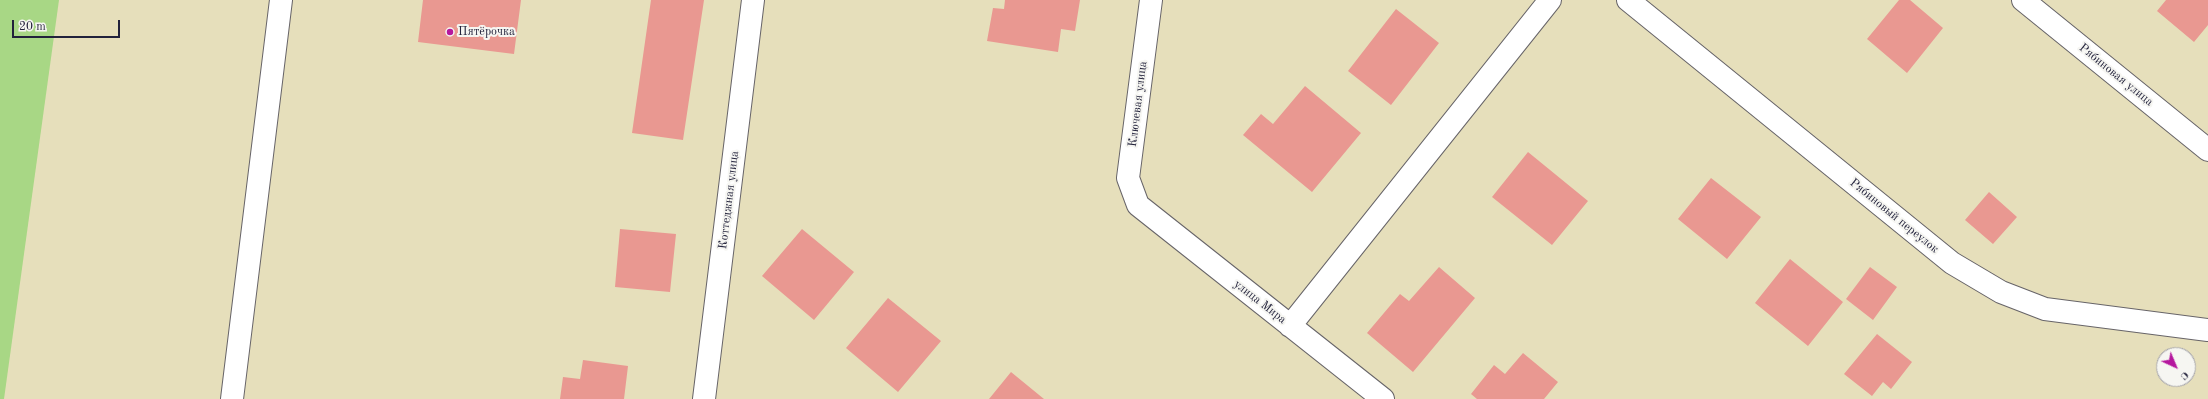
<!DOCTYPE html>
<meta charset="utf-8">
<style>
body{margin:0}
#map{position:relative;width:2208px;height:399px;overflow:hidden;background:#e6dfbb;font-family:"Old Standard TT",serif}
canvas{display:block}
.north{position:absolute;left:2156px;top:347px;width:40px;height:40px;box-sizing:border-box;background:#f6f6f2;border:1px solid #a1a1a9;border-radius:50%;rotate:136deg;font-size:11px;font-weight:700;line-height:16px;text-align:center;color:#22223b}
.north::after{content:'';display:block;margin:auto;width:14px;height:18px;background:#b5179e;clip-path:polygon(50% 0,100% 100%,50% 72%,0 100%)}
.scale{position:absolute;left:12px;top:20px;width:108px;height:18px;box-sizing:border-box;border:2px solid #22223b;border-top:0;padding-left:5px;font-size:12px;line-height:14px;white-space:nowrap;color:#22223b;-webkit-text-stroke:3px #f6f6f2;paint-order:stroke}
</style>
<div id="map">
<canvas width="2208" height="399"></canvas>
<div class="north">С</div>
<div class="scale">20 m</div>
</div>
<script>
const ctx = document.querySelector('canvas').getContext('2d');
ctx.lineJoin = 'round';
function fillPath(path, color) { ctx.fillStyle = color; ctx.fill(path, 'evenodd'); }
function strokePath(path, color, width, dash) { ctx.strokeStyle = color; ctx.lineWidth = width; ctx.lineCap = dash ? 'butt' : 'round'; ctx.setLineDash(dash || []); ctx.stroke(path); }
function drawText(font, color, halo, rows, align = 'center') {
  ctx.font = font + ' "Old Standard TT",serif'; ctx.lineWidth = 4; ctx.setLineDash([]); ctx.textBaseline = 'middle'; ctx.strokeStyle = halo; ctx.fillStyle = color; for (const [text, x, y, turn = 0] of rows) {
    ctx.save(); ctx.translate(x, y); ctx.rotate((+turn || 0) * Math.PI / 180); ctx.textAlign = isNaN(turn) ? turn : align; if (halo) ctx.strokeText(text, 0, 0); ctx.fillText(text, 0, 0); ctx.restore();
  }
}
fillPath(new Path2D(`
 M0 0H59L4 399H0Z`), '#a8d785');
fillPath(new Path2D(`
 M423 0H521L514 54 418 42Z
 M651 0H704L683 140 632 133Z
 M1005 0H1080L1075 31 1061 29 1058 52 987 41 993 8 1004 9Z
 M1899 0H1910L1943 28 1907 73 1867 39Z
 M2166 0H2208V25L2194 42 2157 11Z
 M1396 9 1439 43 1391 105 1348 71Z
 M1305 86 1361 133 1312 192 1243 135 1261 114 1273 124Z
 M1528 152 1588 201 1552 245 1492 197Z
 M1711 178 1761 217 1727 259 1678 219Z
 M1989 192 2017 217 1993 244 1965 220Z
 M620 229 676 234 670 292 615 287Z
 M802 229 854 272 814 320 762 276Z
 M1790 259 1843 302 1808 346 1755 303Z
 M1439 267 1475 298 1413 372 1367 333 1400 294 1409 301Z
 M1870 267 1897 287 1873 320 1846 299Z
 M888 298 941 341 898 392 846 348Z
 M1877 334 1912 362 1891 389 1883 382 1872 396 1844 374Z
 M1523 353 1558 382 1544 399H1477L1471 394 1494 365 1505 374Z
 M583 360 628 366 624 399H560L563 377 580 379Z
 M1011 372 1044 399H989Z`), '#e99891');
const minor = new Path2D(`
 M1151 0 1128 178 1138 205 1383 399
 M1628 0 1952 263 2001 292 2045 309 2208 330
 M2023 0 2208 150
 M1290 326 1550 0
 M704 399 753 0`);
const major = new Path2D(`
 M232 399 281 0`);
strokePath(minor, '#676468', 24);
strokePath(major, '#676468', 24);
strokePath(minor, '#fff', 22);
strokePath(major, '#fff', 22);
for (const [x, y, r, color] of [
 [450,32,4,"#b5179e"]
]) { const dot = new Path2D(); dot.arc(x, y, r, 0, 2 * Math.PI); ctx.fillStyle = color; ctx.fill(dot); strokePath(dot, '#f6f6f2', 1.5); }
drawText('12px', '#22223b', '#f6f6f2', [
 ["Пятёрочка",458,32]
], 'left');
drawText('12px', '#22223b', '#f6f6f2', [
 ["Рябиновая улица",2116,75,39],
 ["Ключевая улица",1138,104,-83],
 ["Коттеджная улица",729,200,-83],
 ["Рябиновый переулок",1894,216,39],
 ["улица Мира",1260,302,38]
]);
</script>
